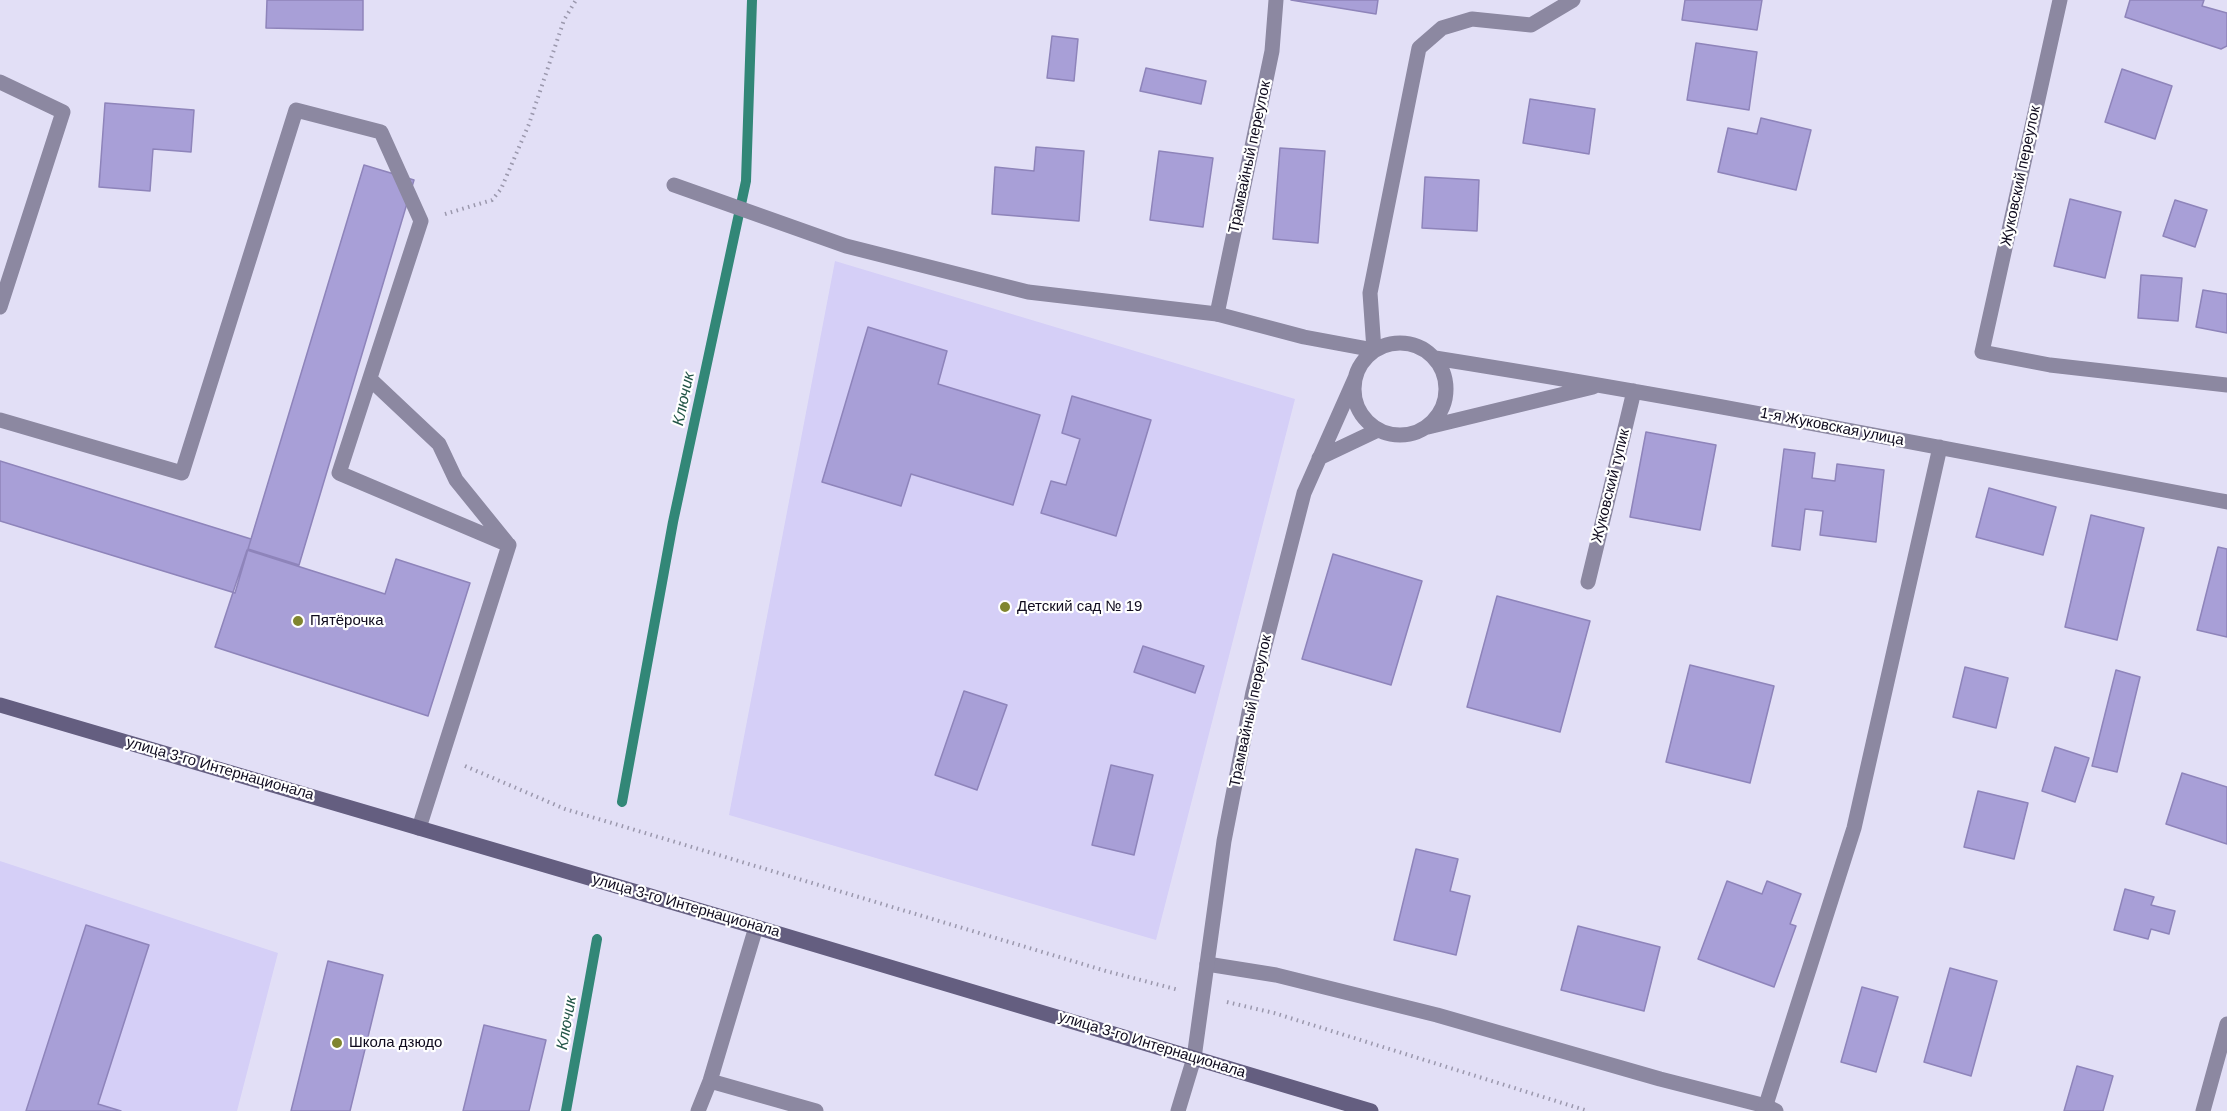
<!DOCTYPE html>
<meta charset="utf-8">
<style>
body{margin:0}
canvas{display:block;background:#e2dff6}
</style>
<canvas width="2227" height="1111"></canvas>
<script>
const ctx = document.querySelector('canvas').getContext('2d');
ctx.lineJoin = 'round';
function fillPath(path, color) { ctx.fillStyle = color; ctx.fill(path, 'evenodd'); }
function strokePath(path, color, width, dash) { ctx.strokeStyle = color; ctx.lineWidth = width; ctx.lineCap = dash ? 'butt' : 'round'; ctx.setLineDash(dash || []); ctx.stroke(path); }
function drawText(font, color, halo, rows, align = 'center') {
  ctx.font = font + ' Helvetica,sans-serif'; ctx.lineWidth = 4.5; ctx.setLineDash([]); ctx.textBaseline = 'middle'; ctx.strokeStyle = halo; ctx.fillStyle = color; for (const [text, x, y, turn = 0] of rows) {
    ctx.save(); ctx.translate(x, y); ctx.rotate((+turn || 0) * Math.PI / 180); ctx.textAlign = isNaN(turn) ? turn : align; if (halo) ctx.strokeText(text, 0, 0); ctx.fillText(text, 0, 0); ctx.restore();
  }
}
fillPath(new Path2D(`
 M835 261 1295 399 1156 940 729 815Z
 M0 861 278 953 237 1111H0Z`), '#d5cff7');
strokePath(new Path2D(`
 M622 802 673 522 746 181 752 0
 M566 1111 597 939`), '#328777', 10);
const building = new Path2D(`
 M267 0H363V30L266 28Z
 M1291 0H1378L1376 14Z
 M1685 0H1762L1757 30 1682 20Z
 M2130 0H2204L2202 6 2227 13V46L2221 49 2125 17Z
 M1052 36 1078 39 1074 81 1047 78Z
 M1696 43 1757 52 1749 110 1687 100Z
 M1146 68 1206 81 1201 104 1140 91Z
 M2122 69 2172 86 2155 139 2105 122Z
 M1530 99 1595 109 1589 154 1523 143Z
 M105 103 194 110 191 152 153 149 150 191 99 187Z
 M1761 118 1811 130 1796 190 1718 172 1728 128 1757 134Z
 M1036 147 1084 151 1079 221 992 214 995 167 1034 171Z
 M1280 148 1325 151 1318 243 1273 239Z
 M1159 151 1213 158 1203 227 1150 220Z
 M364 165 414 180 299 565 248 549Z
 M1425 177 1479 180 1477 231 1422 228Z
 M2070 199 2121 212 2105 278 2054 266Z
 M2175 200 2207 210 2195 247 2163 236Z
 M2141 275 2182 278 2178 321 2138 318Z
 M2203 290 2227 294V333L2196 327Z
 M868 327 947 351 938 384 1040 415 1013 505 911 474 901 506 822 482Z
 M1072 396 1151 420 1116 536 1041 513 1051 481 1066 485 1080 439 1062 433Z
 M1646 432 1716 445 1700 530 1630 517Z
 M1784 449 1815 453 1812 478 1835 481 1837 464 1884 470 1876 542 1820 535 1823 511 1805 509 1800 550 1772 546Z
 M0 461 251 539 235 593 0 521Z
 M1989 488 2056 507 2043 555 1976 537Z
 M2091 515 2144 528 2117 640 2065 627Z
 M2218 547 2227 549V637L2197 630Z
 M247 550 385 594 396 559 470 583 428 716 215 647Z
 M1333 554 1422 581 1391 685 1302 659Z
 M1497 596 1590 621 1560 732 1467 707Z
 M1143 646 1204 666 1195 693 1134 672Z
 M1690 665 1774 686 1750 783 1666 762Z
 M1965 667 2008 678 1996 728 1953 717Z
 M2116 670 2140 677 2117 772 2092 766Z
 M964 691 1007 705 977 790 935 775Z
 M2055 747 2089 758 2075 802 2042 791Z
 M1111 765 1153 775 1134 855 1092 845Z
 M2182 773 2227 787V844L2166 824Z
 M1978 791 2028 803 2014 859 1964 847Z
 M1416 849 1458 859 1450 891 1470 896 1456 955 1394 940Z
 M1727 881 1762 894 1767 881 1801 894 1790 924 1796 926 1774 987 1698 959Z
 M2125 889 2154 897 2151 905 2175 911 2169 934 2151 929 2148 939 2114 930Z
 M86 925 149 945 98 1104 121 1111H26Z
 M1578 926 1660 947 1644 1011 1561 990Z
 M328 961 383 975 350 1111H291Z
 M1950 968 1997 981 1971 1076 1924 1062Z
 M1862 987 1898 997 1876 1072 1841 1062Z
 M484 1025 546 1040 529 1111H463Z
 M2077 1066 2113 1076 2103 1111H2064Z`);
fillPath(building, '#a89fd7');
strokePath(building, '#8e84ba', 1.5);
strokePath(new Path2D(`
 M445 214 492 200 501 189 529 124 564 20 576 0
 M465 766 565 809 1106 971 1179 990
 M1227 1002 1274 1013 1588 1111`), '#9b98ad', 4, [1.5, 4.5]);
strokePath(new Path2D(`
 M0 82 63 112 0 307
 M1217 314 1272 51 1276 0
 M370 379 439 444 456 480 507 543
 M0 420 182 473 296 110 381 132 421 221 339 473 509 545 419 828
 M1207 964 1276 975 1437 1015 1660 1079 1766 1106 1776 1111
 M710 1081 816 1111
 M698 1111 710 1081 756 927
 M1178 1111 1194 1058`), '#8c88a1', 15);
strokePath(new Path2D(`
 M2060 0 1982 352 2050 365 2227 385
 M674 185 846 246 1028 292 1217 314 1304 337 1374 350 1370 293 1419 48 1442 28 1472 19 1531 25 1573 0
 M1354 389a46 46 0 1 1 92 0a46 46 0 1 1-92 0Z
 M1435 358C1700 400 1963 452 2227 502
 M1428 427 1593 387
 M1319 458 1378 430
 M1588 582 1634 391
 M1194 1058 1224 841 1253 692 1304 493 1356 376
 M1764 1111 1854 828 1940 447
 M2203 1111 2227 1024`), '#8c88a1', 15);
strokePath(new Path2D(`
 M0 705 756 927 1371 1111`), '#645e80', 15);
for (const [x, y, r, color] of [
 [1005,607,6,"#80852f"],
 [298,621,6,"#80852f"],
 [337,1043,6,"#80852f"]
]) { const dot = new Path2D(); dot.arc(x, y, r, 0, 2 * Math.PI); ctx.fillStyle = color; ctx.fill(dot); strokePath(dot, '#fff', 2); }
drawText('15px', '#0e0a1d', '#fff', [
 ["Трамвайный переулок",1250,157,-78],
 ["Жуковский переулок",2021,176,-78],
 ["1-я Жуковская улица",1832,427,11],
 ["Жуковский тупик",1611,486,-76],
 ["Трамвайный переулок",1251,711,-78],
 ["улица 3-го Интернационала",220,769,16],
 ["улица 3-го Интернационала",686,906,16],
 ["улица 3-го Интернационала",1152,1045,17]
]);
drawText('15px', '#0e0a1d', '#fff', [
 ["Детский сад № 19",1017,607],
 ["Пятёрочка",310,621],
 ["Школа дзюдо",349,1043]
], 'left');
drawText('italic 16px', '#245648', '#fff', [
 ["Ключик",684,399,-78],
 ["Ключик",567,1023,-80]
]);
</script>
